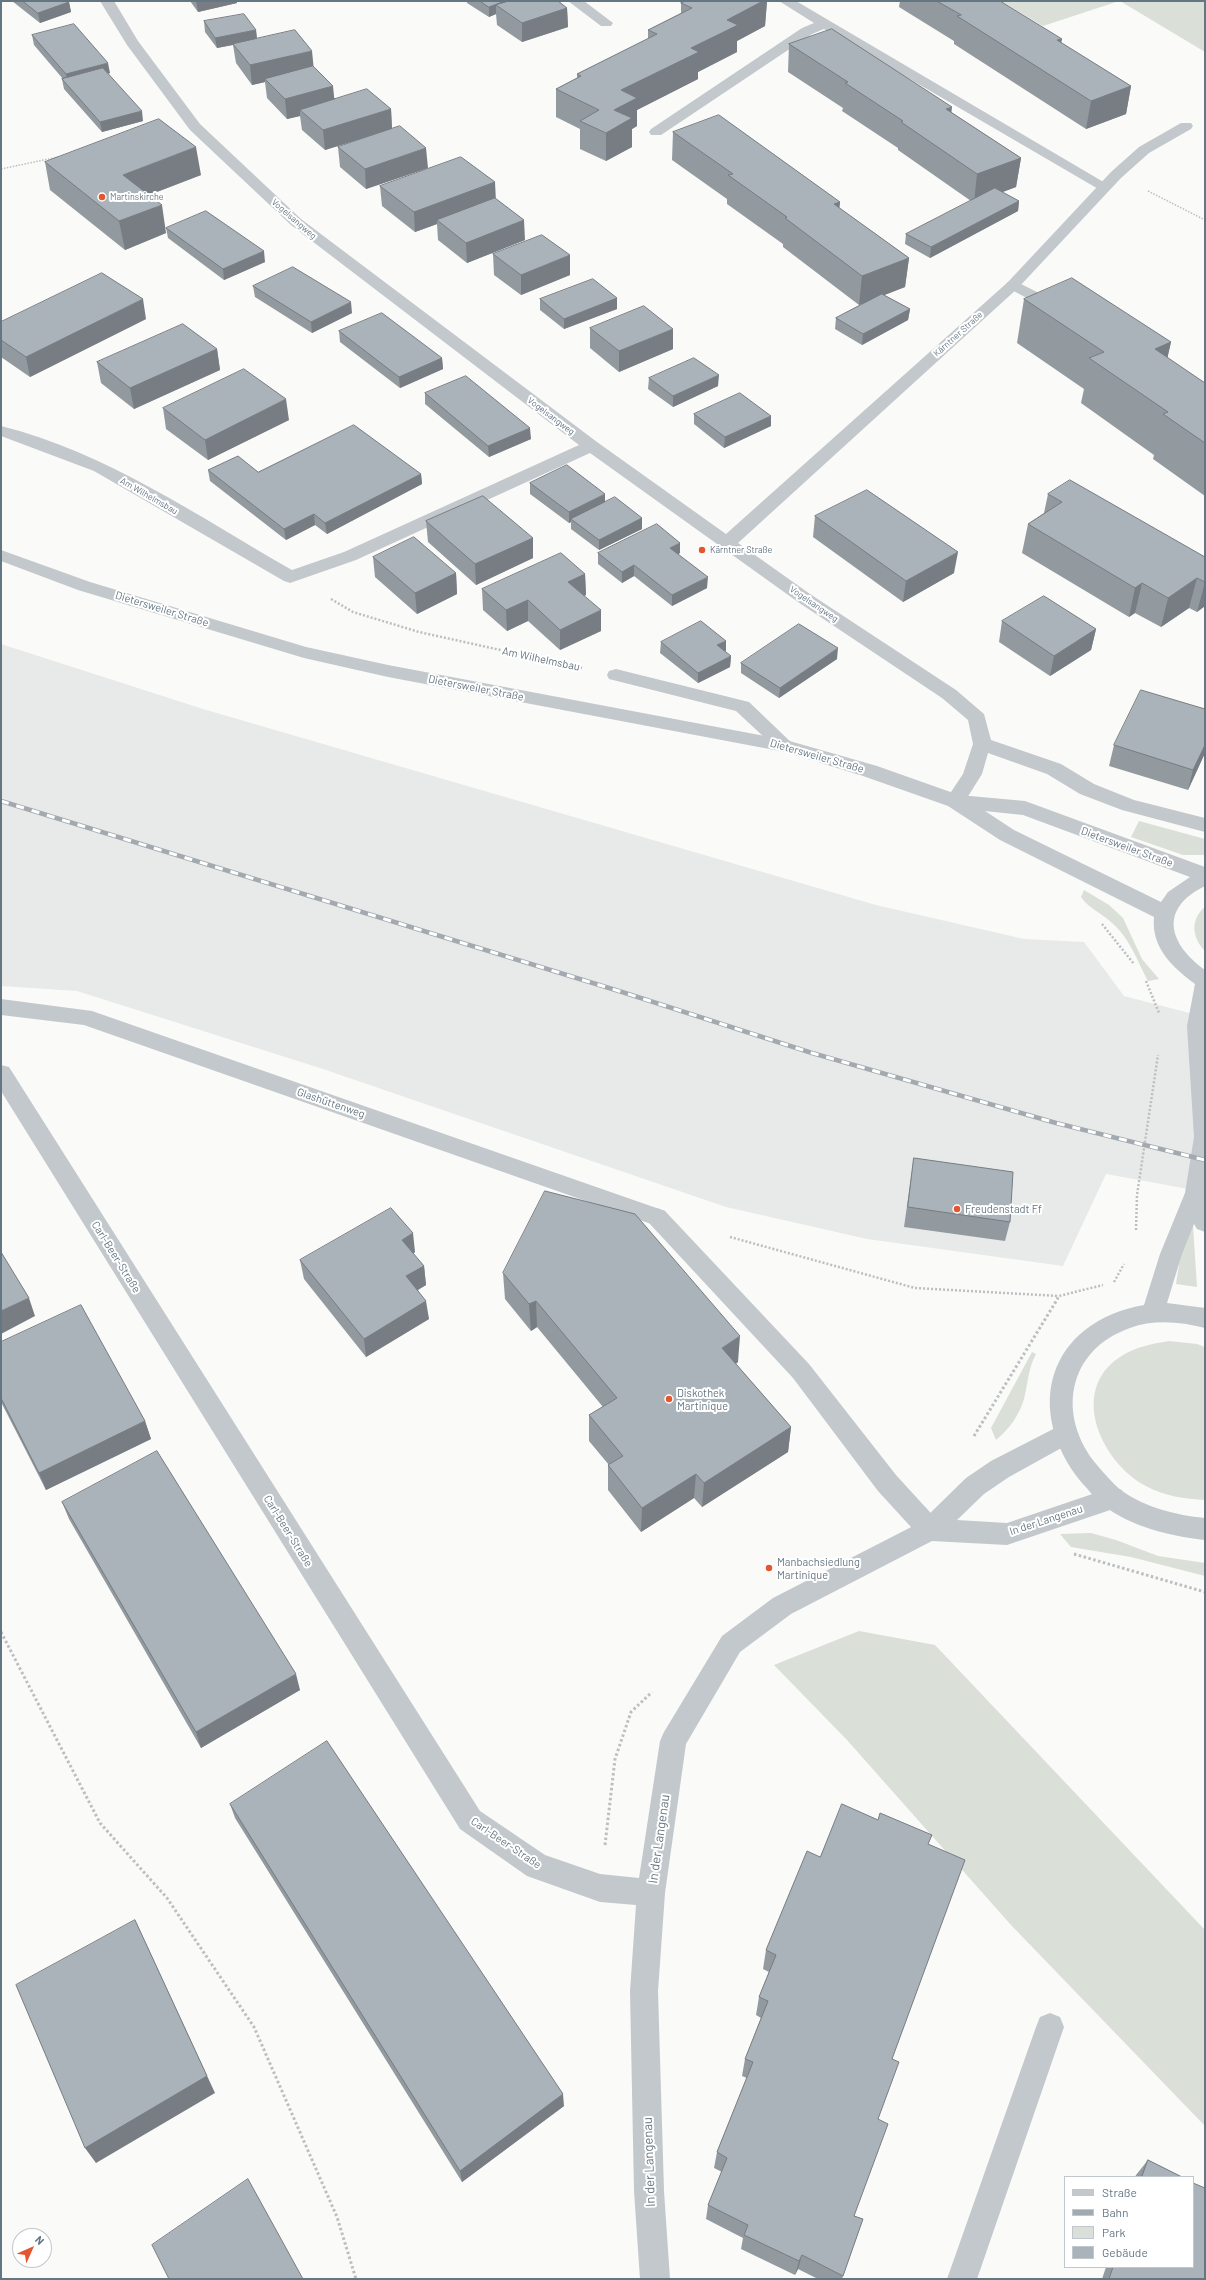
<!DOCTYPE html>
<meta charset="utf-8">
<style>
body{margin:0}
#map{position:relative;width:1206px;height:2280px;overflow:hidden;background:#fafaf8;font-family:Barlow,sans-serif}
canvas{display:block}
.frame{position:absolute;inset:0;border:2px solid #657683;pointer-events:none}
.legend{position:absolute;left:1064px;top:2176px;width:130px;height:92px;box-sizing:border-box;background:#fff;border:1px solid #c1c8cd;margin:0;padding:5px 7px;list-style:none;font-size:12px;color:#657683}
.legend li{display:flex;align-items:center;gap:8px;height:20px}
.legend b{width:20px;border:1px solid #c1c8cd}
.north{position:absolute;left:12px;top:2228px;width:40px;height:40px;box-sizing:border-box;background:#fff;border:1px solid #c1c8cd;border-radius:50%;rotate:45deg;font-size:11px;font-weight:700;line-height:16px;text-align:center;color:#657683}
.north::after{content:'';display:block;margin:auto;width:14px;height:18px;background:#e4572e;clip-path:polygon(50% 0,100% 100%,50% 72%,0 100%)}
</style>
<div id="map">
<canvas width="1206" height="2280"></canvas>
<div class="frame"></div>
<ul class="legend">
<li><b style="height:5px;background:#c3c8cc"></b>Straße</li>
<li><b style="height:5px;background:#a2aab0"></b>Bahn</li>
<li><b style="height:11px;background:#dadfd7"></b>Park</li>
<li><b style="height:11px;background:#aab3b9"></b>Gebäude</li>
</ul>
<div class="north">N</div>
</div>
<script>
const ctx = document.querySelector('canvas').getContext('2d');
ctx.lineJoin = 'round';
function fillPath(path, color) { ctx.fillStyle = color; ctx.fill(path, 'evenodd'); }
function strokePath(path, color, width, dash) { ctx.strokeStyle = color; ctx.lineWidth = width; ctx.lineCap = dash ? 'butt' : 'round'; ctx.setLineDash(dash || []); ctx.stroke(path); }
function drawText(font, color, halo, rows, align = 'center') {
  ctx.font = font + ' Barlow,sans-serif'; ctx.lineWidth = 4; ctx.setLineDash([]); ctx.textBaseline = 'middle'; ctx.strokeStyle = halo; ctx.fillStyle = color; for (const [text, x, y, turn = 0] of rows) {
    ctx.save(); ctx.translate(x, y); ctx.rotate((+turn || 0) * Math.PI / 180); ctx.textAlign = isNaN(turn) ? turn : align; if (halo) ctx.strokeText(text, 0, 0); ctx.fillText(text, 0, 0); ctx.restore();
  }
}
fillPath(new Path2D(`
 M1 644 203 709 876 905 1024 939 1084 942 1124 996 1205 1017V1192L1106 1174 1063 1266 867 1239 726 1207 323 1069 77 991 1 986Z`), '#e8e9e9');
fillPath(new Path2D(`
 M1001 1H1119L1043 26Z
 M1120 1H1205V52Z
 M1139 821 1205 839V855H1183L1131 837Z
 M1084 890 1109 905 1123 918 1142 959 1159 979 1148 981C1138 962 1129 937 1112 923 1102 913 1089 909 1081 897Z
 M1205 907V951C1192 938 1190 919 1205 907Z
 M1185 1226H1193L1197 1287 1176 1284Z
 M1169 1341 1197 1344 1205 1347V1500C1185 1499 1164 1496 1146 1486 1102 1463 1068 1391 1120 1357 1135 1347 1151 1344 1169 1341Z
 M1032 1352 1036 1354C1028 1369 1028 1383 1024 1399 1019 1416 1009 1429 996 1440L991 1428Z
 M1091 1533 1116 1540 1158 1556 1205 1563V1576L1131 1557 1071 1547 1060 1534Z
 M859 1631 935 1645 1205 1930V2126L1011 1925 847 1740 774 1665Z`), '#dadfd7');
strokePath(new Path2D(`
 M1 169 58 157
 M1148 191 1205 220`), '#bbbfc2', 1.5, [1.5, 1.5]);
strokePath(new Path2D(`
 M331 599 353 612 419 632 582 668
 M1102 924 1134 964
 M1146 981 1159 1013
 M1136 1230 1137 1195 1158 1055
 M730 1237 915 1288 1059 1296
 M1114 1282 1124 1264
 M1057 1299 1059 1296 1103 1285`), '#bbbfc2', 2.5, [2, 2]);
strokePath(new Path2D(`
 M974 1436 1058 1298
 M1074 1554 1205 1592
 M1 1632 100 1823 167 1898 254 2027 337 2217 356 2279
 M605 1845 615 1759 631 1712 652 1692`), '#bbbfc2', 3, [2.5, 2.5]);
fillPath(new Path2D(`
 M779 1H796L1112 187 1105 191 1100 190 824 29 812 34 661 135H651L649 132 651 129 802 28 814 23Z
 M1013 280 1065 306 1067 309 1065 312H1053L1008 288 1005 285 1008 282Z
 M657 1208 665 1211 809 1364 896 1475 939 1522 943 1530 939 1538 930 1541 921 1538 878 1491 793 1378 649 1223 646 1217 649 1211Z
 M1050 2013 1060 2017 1064 2027 977 2279H947L1036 2027 1040 2017Z`), '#c3c8cc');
fillPath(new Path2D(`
 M100 1H114L138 41 200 124 301 219 597 442 726 534 1008 282 1111 172 1139 147 1181 123H1191L1193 126 1191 129 1149 153 1121 178 1018 288 738 543 810 594 956 690 984 714 991 740 1061 764 1094 784 1134 800 1205 818V832L1122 810 1080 794 1047 774 988 753 982 774 962 806 955 808 948 806 945 801 963 774 973 744 968 720 942 698 798 602 590 453 356 560 290 583 284 581 94 471 1 436V426C106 452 199 517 292 570L344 552 579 445 291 225 190 130 127 45Z
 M568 1H584L613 23 611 26H601Z
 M616 669 749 702 795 746 793 751 786 752 779 751 736 711 609 679 607 675 609 671Z
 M1 999 92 1011 665 1211 668 1217 665 1223 657 1226 84 1025 1 1015Z
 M1 1065 9 1067 480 1811 545 1855 600 1874 639 1878 660 1741 664 1732 722 1636 773 1598 921 1522 966 1478 991 1461 1065 1423 1074 1427 1077 1434 1074 1441 1009 1477 984 1494 957 1520 1007 1523 1113 1487 1122 1490 1125 1498 1122 1506 1007 1545 932 1541 791 1614 740 1652 686 1744 665 1893 658 1991 664 2191 670 2279H640L634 2191 630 1991 636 1905 600 1902 527 1876 460 1829 1 1091Z`), '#c3c8cc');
fillPath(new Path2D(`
 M1 550 90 582 306 647 388 665 786 740 877 766 959 795 1025 801 1205 867V886C1158 909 1169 944 1205 970V1232L1197 1229 1194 1224 1182 1254 1167 1303 1205 1308V1328C1181 1322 1154 1319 1130 1328 1067 1350 1056 1416 1097 1465 1105 1474 1113 1484 1122 1491 1147 1508 1175 1515 1205 1518V1540C1170 1536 1131 1527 1103 1505 1095 1499 1089 1490 1082 1483 1022 1410 1048 1322 1144 1305L1160 1254 1185 1193 1194 1137 1187 1026 1195 984C1172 967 1151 947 1154 917L1000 840 948 806 863 776 785 752 388 677 304 658 78 590 1 561ZM985 811 1023 815 1190 877 1168 892 1161 902 1014 830Z`), '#c3c8cc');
const rail = new Path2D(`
 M1 801 622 992 812 1053 1056 1123 1205 1160`);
strokePath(rail, '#a2aab0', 4.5);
strokePath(rail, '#fff', 3, [8]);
fillPath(new Path2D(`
 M12 1H68L69 2 71 12 40 23Z
 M190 1H237V3L198 12Z
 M467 1H558L567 8 568 27 522 42 497 25 496 14 489 17 467 3Z
 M686 1H767L765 26 737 41V52L698 72V79L637 110V126L632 129V147L606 161 580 149V129L556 117V89L577 78V74L648 39V30L681 13V3Z
 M900 1H1000L1061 43 1131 86 1126 114 1086 129 954 44V41L899 7Z
 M204 21 256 30 257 39 314 67 335 99 391 109 392 129 325 150 302 130 300 116 287 119 267 98 265 82 252 85 236 63 233 45 217 48 205 32Z
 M32 35 110 73 108 74 143 121 102 132 64 89 62 79H63L34 45Z
 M789 44 951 112 1021 158 1016 187 1002 192 1019 201 1018 211 930 258 905 244 906 234 971 201 898 150V148L842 111 843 108 788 72Z
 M673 132 840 202 839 208 909 258 905 287 884 295 910 309 908 320 862 345 835 329 836 318 864 303 859 305 783 247V244L727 204V199L672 160Z
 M338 147 428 168 366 189 340 167Z
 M45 162 201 175 149 195 166 233 125 250 50 190Z
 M495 182V198L525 240 467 263 438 240 437 224 415 232 382 206 380 186Z
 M166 228 265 262 224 280 168 238Z
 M493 254 570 275 521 295 494 275Z
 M253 286 352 313 312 333 255 297Z
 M617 298V309L564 329 540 310V299Z
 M1024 299 1171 342 1167 358 1205 383V496L1153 459 1154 455 1081 403 1084 389 1017 343Z
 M146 319 30 377 1 357V322Z
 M590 328 673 349 619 372 590 348Z
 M339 331 442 358 443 369 400 388 340 342Z
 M217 349 220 370 134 409 101 383 97 362Z
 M649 378 718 386 673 407 648 389Z
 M425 393 531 439 489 457 425 404Z
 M163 408 289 420 208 460 166 429Z
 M694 414 771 416V426L724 448 694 424Z
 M208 470 258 472 421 474 422 484 327 534 315 525 286 540 210 481Z
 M530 483 605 502 642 518V529L599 550 571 529V522L569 523 530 494Z
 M1048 494 1205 557V606L1197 612 1189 608 1161 627 1135 613 1129 617 1022 553 1028 524 1044 513Z
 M815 516 954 573 903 602 813 537Z
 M426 521 533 538V558L476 585 428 542Z
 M598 553H680L678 554 707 588 672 606 634 576 622 583 598 564Z
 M373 557 456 573 457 594 417 614 375 577Z
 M585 574 586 595 584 596 601 631 560 650 528 621 507 631 483 610 482 589Z
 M1002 621 1096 629 1091 650 1050 676 999 642Z
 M726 641 725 652 731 656 730 667 698 683 660 653 661 642Z
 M837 659 779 698 741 673V663Z
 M1205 709V753L1188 790 1109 766 1114 745Z
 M914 1158 1010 1222 1005 1241 904 1227 911 1178Z
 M415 1252 413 1254 424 1266 426 1285 418 1290 429 1319 366 1357 304 1279 300 1260Z
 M503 1273 738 1362 736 1364 791 1427 788 1452 702 1507 694 1498 641 1532 608 1490V1465H609L589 1441V1415L603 1407 537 1327 531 1331 505 1299Z
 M1 1342 145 1421 151 1439 46 1490 1 1402Z
 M62 1502 300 1690 201 1748 69 1519Z
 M230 1804 564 2106 462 2182 235 1818Z
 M878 1820 932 1835 928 1844 892 2059 878 2119 854 2216 863 2219 842 2279H818L798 2269 795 2275 741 2249 743 2238 706 2219 708 2205 722 2172 714 2168 717 2152 747 2078 742 2076 745 2059 761 2018 756 2015 759 1997 769 1972 763 1969 766 1950Z
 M1148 2160 1182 2177H1135L1136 2175Z
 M1106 2267H1193L1205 2279H1102Z`), '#929a9f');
fillPath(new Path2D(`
 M196 1H237V3L198 12Z
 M505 1H532L496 5V14L489 17V7Z
 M763 1H767L765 26 737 41V52L698 72V79L637 110V126L632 129V147L606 161V133L621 90 691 48 727 20Z
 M69 2 71 12 40 23 38 13Z
 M567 8 568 27 522 42V23Z
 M256 30 257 40 217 48 215 38Z
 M1062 39 1057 66V40Z
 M312 51 314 71 265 79V82L252 85 250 65Z
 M108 63 110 73 68 84 66 74Z
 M333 86 335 106 300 110V116L287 119 285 99Z
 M1131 86 1126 114 1086 129 1091 101Z
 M952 107 949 135 946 109Z
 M391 109 392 129 325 150 323 130Z
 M142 111 143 121 102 132 100 122Z
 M196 147 201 175 128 203 123 175Z
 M426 148 428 168 366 189 365 169Z
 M1021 158 1016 187 974 203 977 174Z
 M495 182 496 202 437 220V224L415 232 414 212Z
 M1019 201 1018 211 930 258 931 247Z
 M840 202 837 230 834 204Z
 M162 205 166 233 125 250 119 221Z
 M524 220 525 240 467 263 466 243Z
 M264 251 265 262 224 280 223 269Z
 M570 255V275L521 295V275Z
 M909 258 905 287 859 305 862 276Z
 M617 298V309L564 329V319Z
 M143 299 146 319 30 377 26 357Z
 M351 302 352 313 312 333 311 322Z
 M910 309 908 320 862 345 863 334Z
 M673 329V349L619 372V351Z
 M1171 342 1161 387 1155 349Z
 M217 349 220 370 134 409 130 388Z
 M442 358 443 369 400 388 399 377Z
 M719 375 718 386 673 407V396Z
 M286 399 289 420 208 460 205 440Z
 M771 416V426L724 448 725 437Z
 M530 428 531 439 489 457 488 446Z
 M421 474 422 484 327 534 325 523Z
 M605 494V505L571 519V522L569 523V512Z
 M314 514 315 525 286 540 284 529Z
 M642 518V529L599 550V540Z
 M533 538V558L476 585 475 564Z
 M680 543V553L670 559V548Z
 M958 552 954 573 903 602 906 581Z
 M634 565V576L622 583V572Z
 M456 573 457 594 417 614 415 593Z
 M585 574 586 595 569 603 568 582Z
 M708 577 707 588 672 606V595Z
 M1197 578 1189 608 1161 627 1168 598Z
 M1205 580V606L1197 612 1205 582Z
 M1142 583 1135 613 1129 617 1135 588Z
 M528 600V621L507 631 506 610Z
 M601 610V631L560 650V630Z
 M1096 629 1091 650 1050 676 1054 656Z
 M726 641V651L717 656V645Z
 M838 648 837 659 779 698 780 688Z
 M731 656 730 667 698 683V673Z
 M1205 745V753L1188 790 1193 770Z
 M413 1233 415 1252 405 1259 402 1240Z
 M424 1266 426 1285 409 1295 406 1276Z
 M29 1298 35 1316 1 1334V1311Z
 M426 1301 429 1319 366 1357 364 1339Z
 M536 1301 537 1327 531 1331 529 1304Z
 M740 1336 738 1362 720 1374 722 1348Z
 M145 1421 151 1439 46 1490 39 1473Z
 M791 1427 788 1452 702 1507 704 1483Z
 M696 1474 694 1498 641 1532 642 1508Z
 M296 1674 300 1690 201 1748 196 1732Z
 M135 1920 215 2093 96 2163 85 2148Z
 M563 2094 564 2106 462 2182 460 2171Z
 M802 2255 798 2269 795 2275 799 2261Z`), '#777d82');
const building = new Path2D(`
 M23 1H68L69 2 38 13Z
 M480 1H505L489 7Z
 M509 1H558L567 8 522 23 496 5Z
 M686 1H763L727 20 738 25 691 48 699 52 621 90 637 98 614 110 632 118 606 133 580 121 599 110 556 89 581 76 577 74 657 34 648 30 692 8 681 3Z
 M937 1H1000L1062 39 1057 40 1131 86 1091 101 957 16 961 15Z
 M244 14 256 30 215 38 204 21Z
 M74 24 108 63 66 74 32 35Z
 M832 29 952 107 946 109 1021 158 977 174 901 122 903 121 845 83 848 82 789 44Z
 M295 30 312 51 250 65 233 44Z
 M313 66 333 86 285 99 265 79Z
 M103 68 142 111 100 122 62 79Z
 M367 89 391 109 323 130 300 110Z
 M719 115 840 202 834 204 909 258 862 276 785 218 787 217 728 175 733 174 673 132Z
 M159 119 196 147 123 175 162 205 119 221 45 162Z
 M400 126 426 148 365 169 338 147Z
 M461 157 495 182 414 212 380 186Z
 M995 188 1019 201 931 247 906 234Z
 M495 198 524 220 466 243 437 220Z
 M206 211 264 251 223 269 166 228Z
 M542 235 570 255 521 275 493 254Z
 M293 267 351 302 311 322 253 286Z
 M102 273 143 299 26 357 1 340V322Z
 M1072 278 1171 342 1155 349 1205 383V443L1163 414 1168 412 1089 358 1104 352 1024 299Z
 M593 279 617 298 564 319 540 299Z
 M882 294 910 309 863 334 836 318Z
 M644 306 673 329 619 351 590 328Z
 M382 313 442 358 399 377 339 331Z
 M183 324 217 349 130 388 97 362Z
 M694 358 719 375 673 396 649 378Z
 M244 369 286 399 205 440 163 408Z
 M466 376 530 428 488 446 425 393Z
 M740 393 771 416 725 437 694 414Z
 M354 425 421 474 325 523 314 514 284 529 208 470 238 456 258 472Z
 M567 465 605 494 569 512 530 483Z
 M1070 480 1205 557V582L1197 578 1168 598 1142 583 1135 588 1028 524 1062 502 1048 494Z
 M867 490 958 552 906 581 815 516Z
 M483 496 533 538 475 564 426 521Z
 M615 497 642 518 599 540 571 519Z
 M657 524 680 543 670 548 708 577 672 595 634 565 622 572 598 553Z
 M414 537 456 573 415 593 373 557Z
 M561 553 585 574 568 582 601 610 560 630 528 600 506 610 482 589Z
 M1044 596 1096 629 1054 656 1002 621Z
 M701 621 726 641 717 645 731 656 698 673 661 642Z
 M799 624 838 648 780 688 741 663Z
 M1141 690 1205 709V745L1193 770 1114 745Z
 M914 1158 1013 1172 1010 1222 908 1207Z
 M545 1191 635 1214 740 1336 722 1348 791 1427 704 1483 696 1474 642 1508 608 1465 623 1456 589 1415 617 1398 536 1301 529 1304 503 1273Z
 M391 1208 413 1233 402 1240 424 1266 406 1276 426 1301 364 1339 300 1260Z
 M1 1252 29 1298 1 1311Z
 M81 1305 145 1421 39 1473 1 1398V1342Z
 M157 1451 296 1674 196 1732 62 1502Z
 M327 1741 563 2094 460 2171 230 1804Z
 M842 1804 878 1820 880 1813 932 1835 928 1844 965 1860 892 2059 899 2062 878 2119 888 2124 854 2216 863 2219 843 2276 802 2255 799 2261 744 2235 748 2225 708 2205 727 2158 717 2152 753 2062 745 2059 768 2001 759 1997 776 1955 766 1950 807 1851 820 1857Z
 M135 1920 207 2076 85 2148 16 1985Z
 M1148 2160 1182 2177H1142Z
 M248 2179 303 2279H169L152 2245Z
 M1193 2183 1205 2188V2279H1109L1113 2267H1193Z`);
fillPath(building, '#aab3b9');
strokePath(building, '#777d82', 1);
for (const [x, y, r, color] of [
 [102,197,4,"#e4572e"],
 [702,550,4,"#e4572e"],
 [957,1209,4,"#e4572e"],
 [669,1399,4,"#e4572e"],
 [769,1568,4,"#e4572e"]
]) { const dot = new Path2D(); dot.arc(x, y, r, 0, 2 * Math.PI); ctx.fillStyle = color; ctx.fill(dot); strokePath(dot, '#fff', 1.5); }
drawText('9px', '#657683', '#fff', [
 ["Martinskirche",110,197],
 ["Kärntner Straße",710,550]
], 'left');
drawText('9px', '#657683', '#fff', [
 ["Vogelsangweg",294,219,41],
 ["Kärntner Straße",958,334,-42],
 ["Vogelsangweg",551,416,37],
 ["Am Wilhelmsbau",149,496,30],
 ["Vogelsangweg",814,604,34]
]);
drawText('11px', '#657683', '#fff', [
 ["Dietersweiler Straße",162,609,17],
 ["Am Wilhelmsbau",541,659,12],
 ["Dietersweiler Straße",476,688,11],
 ["Dietersweiler Straße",817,756,16],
 ["Dietersweiler Straße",1127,847,20],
 ["Glashüttenweg",331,1103,19],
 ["Carl-Beer-Straße",116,1257,58],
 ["In der Langenau",1046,1520,-18],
 ["Carl-Beer-Straße",288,1531,58],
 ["Carl-Beer-Straße",506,1843,34]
]);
drawText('11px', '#657683', '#fff', [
 ["Freudenstadt Ff",965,1209],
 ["Diskothek",677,1393],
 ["Martinique",677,1406],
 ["Manbachsiedlung",777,1562],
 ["Martinique",777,1575]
], 'left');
drawText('13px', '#657683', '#fff', [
 ["In der Langenau",659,1839,-82],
 ["In der Langenau",649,2162,-92]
]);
</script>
